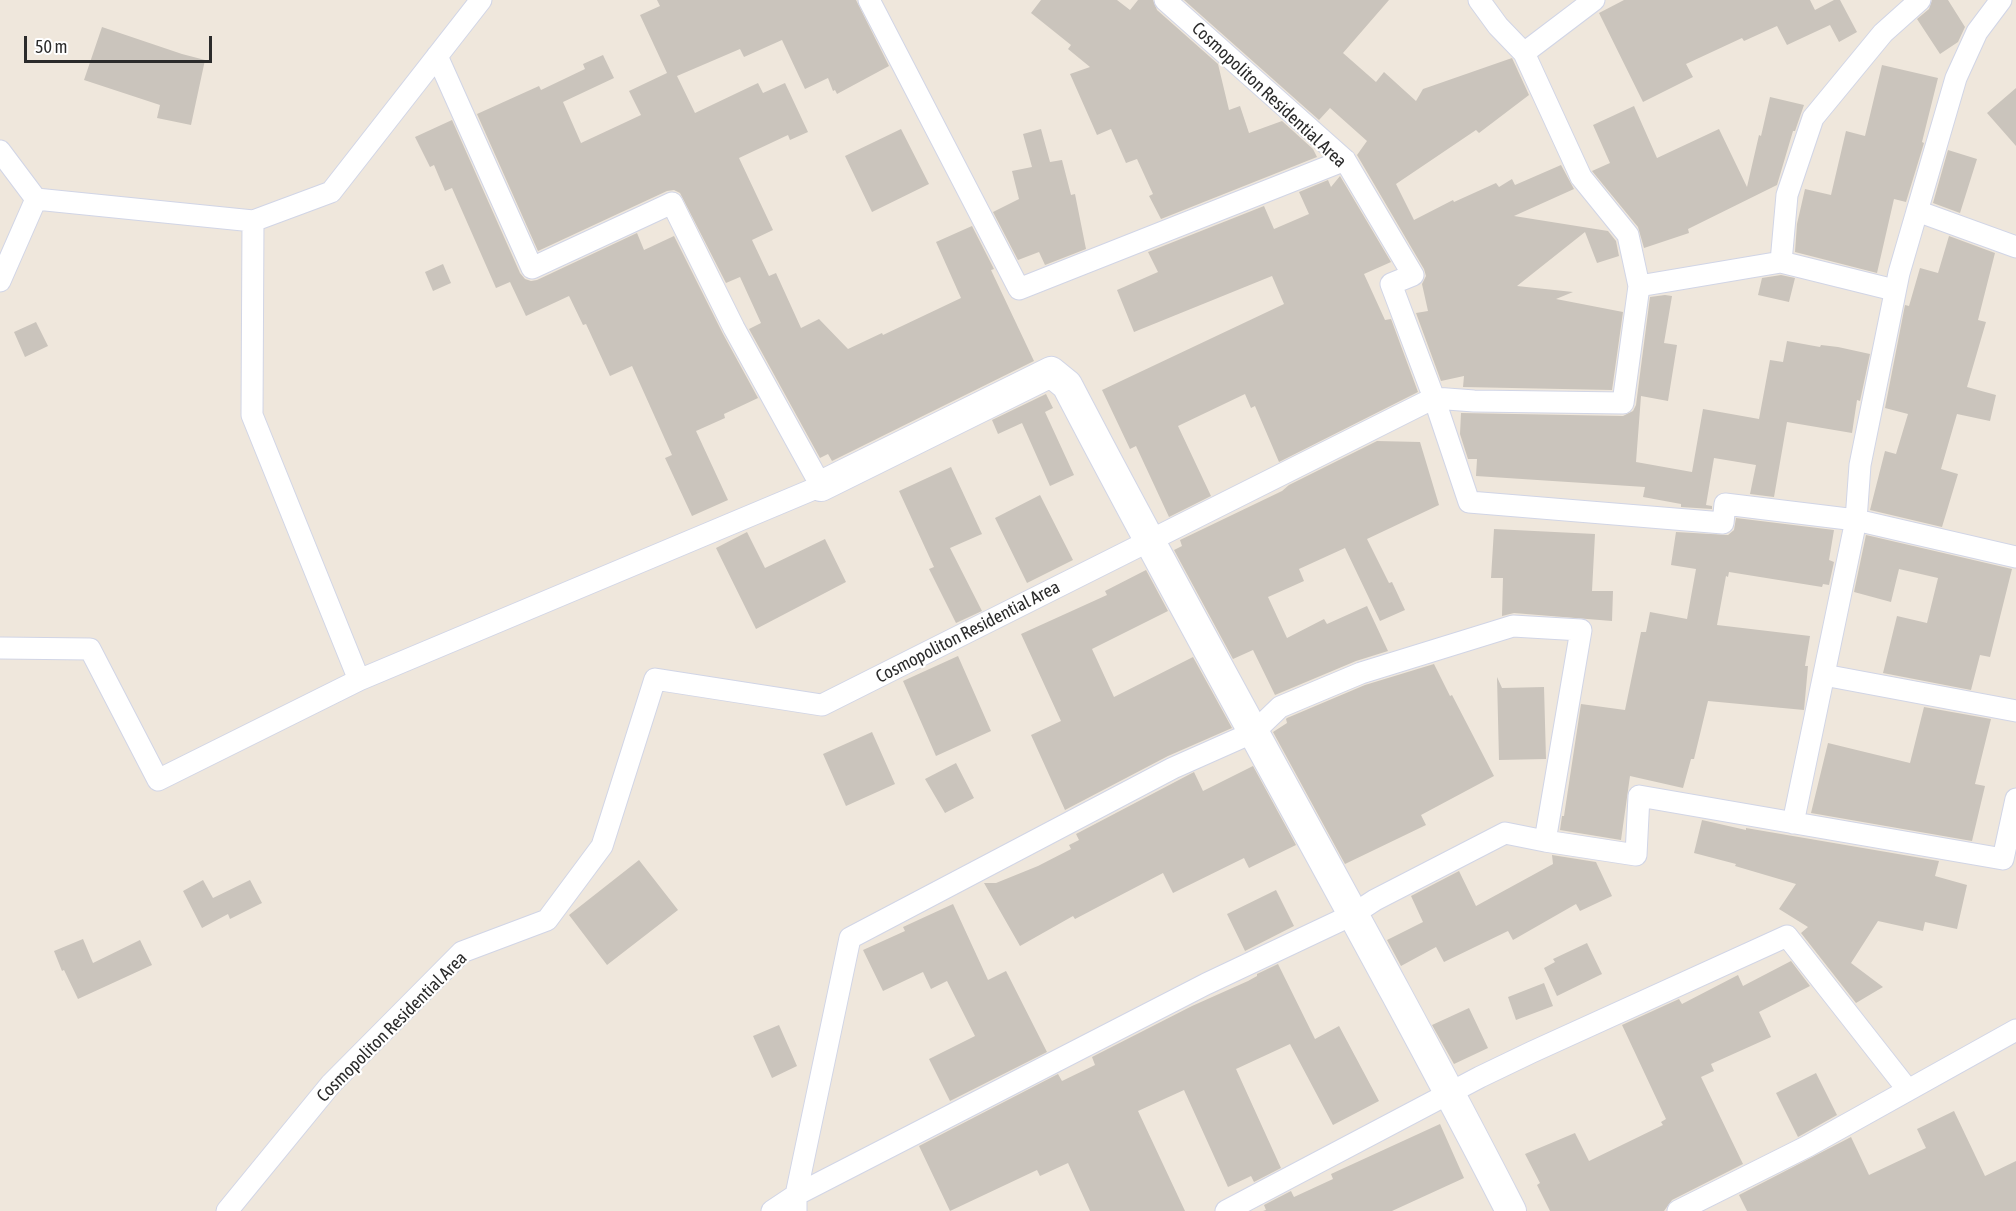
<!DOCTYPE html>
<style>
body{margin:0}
#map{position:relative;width:2016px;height:1211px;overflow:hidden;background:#efe7dc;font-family:"Asap Condensed",sans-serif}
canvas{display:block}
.scale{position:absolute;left:24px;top:36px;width:188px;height:27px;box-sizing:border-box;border:3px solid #2b2b2b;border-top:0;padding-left:8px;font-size:18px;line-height:21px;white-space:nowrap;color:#2b2b2b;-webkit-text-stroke:4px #fff;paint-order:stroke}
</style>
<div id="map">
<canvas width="2016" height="1211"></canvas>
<div class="scale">50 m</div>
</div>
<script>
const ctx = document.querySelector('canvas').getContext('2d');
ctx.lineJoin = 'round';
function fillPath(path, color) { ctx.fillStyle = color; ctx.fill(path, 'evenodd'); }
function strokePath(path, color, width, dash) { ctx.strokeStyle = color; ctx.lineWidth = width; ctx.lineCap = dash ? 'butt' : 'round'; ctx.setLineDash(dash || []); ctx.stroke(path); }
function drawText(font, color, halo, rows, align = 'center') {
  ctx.font = font + ' "Asap Condensed",sans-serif'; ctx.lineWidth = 4.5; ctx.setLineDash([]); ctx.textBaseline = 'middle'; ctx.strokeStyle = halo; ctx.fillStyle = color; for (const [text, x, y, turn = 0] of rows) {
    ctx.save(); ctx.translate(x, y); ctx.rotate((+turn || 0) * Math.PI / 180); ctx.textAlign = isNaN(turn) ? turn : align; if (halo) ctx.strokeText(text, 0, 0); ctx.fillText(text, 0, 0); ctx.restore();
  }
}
fillPath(new Path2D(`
 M657 0H856L889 66 837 94 835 90 833 91 828 78 805 89 782 40 744 57 740 49 677 76 695 113 758 83 763 93 785 83 808 132 790 140 788 135 739 158 773 230 752 240 769 276 776 273 801 328 819 319 848 349 882 333 883 335 961 298 936 242 972 226 994 269 991 270 1034 361 832 461 828 454 820 458 749 329 761 323 740 277 726 283 680 193 674 190 667 191 538 251 477 114 539 86 541 90 585 69 583 64 603 55 614 78 563 102 581 143 641 115 629 91 667 73 640 15 660 6Z
 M1041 0H1117L1130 10 1138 0H1153L1157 10 1218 64 1229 110 1240 106 1249 133 1282 121 1313 149 1317 157 1161 219 1149 196 1153 194 1137 159 1126 163 1111 129 1097 135 1070 74 1090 67 1068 49 1071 45 1031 13Z
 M1184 0H1389L1343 53 1376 82 1384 72 1416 101 1423 89 1512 58 1529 95 1479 133 1476 130 1396 184 1414 220 1453 200 1454 202 1496 183 1499 187 1512 179 1515 185 1561 165 1574 189 1514 216 1608 231 1616 241 1619 256 1597 263 1585 232 1517 286 1573 292 1556 299 1623 312 1612 390 1463 387 1464 376 1441 381 1416 313 1428 311 1422 284 1426 276 1424 269 1357 155 1367 141 1330 108 1319 120Z
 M1624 0H1810L1815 10 1834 0H1840L1857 32 1839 42 1830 25 1787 45 1777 26 1744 41 1742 38 1686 64 1693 77 1643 102 1599 13Z
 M1932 0H1948L1965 27 1958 42 1940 54 1917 19 1929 9Z
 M102 27 182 54 205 60 191 125 157 118 160 105 84 80Z
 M1882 65 1938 78 1922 142 1924 143 1906 202 1894 199 1877 273 1795 252 1797 224 1805 189 1831 195 1846 131 1865 136Z
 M2016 88V146L1987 113Z
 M1770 97 1804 105 1795 131H1793L1777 185 1688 229 1689 233 1644 248 1638 227 1592 171 1610 163 1593 125 1634 106 1657 158 1719 129 1747 187 1759 135 1761 136Z
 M452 120 520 273 525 279 531 281 537 280 637 233 644 250 674 236 723 334 758 398 724 414 725 418 696 431 728 500 692 516 665 458 672 455 632 366 610 376 586 324 583 325 569 296 526 316 510 282 496 288 452 188 445 191 434 165 430 167 415 137Z
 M901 129 929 184 872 212 845 156Z
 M1041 129 1050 162 1062 160 1071 195 1075 194 1086 249 1045 265 1039 252 1018 260 993 212 1019 199 1012 171 1032 167 1023 134Z
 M1948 150 1977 159 1960 213 1933 203Z
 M1340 176 1391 262 1364 274 1385 320 1391 319 1418 392 1279 462 1255 406 1251 408 1245 394 1178 426 1211 496 1169 517 1136 446 1130 449 1102 390 1284 304 1272 276 1134 332 1117 290 1158 272 1148 252 1264 206 1274 229 1309 214 1299 192 1328 180 1331 187Z
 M1949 236 1995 253 1978 320 1986 322 1967 387 1996 395 1990 421 1957 414 1941 469 1958 474 1942 527 1870 510 1885 451 1896 454 1908 414 1885 408 1905 305 1909 306 1920 268 1938 273Z
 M443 264 451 283 433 291 425 272Z
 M1781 275 1795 278 1789 302 1758 295 1762 278Z
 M1665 295 1672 296 1664 343 1677 345 1668 401 1641 396 1636 462 1692 472 1703 409 1759 419 1770 360 1783 362 1787 341 1820 347 1821 345 1838 347 1870 354 1860 401 1857 400 1852 433 1787 422 1774 497 1750 494 1756 465 1714 458 1706 505 1712 506V509L1681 507V504L1643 497 1645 487 1476 476 1477 459H1468L1460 434 1461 413 1623 416 1633 411 1636 405 1650 297Z
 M36 322 48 346 25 357 14 332Z
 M1046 394 1053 408 1045 412 1074 475 1050 486 1022 423 998 434 992 420Z
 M1377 441 1420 442 1439 505 1367 539 1389 583 1392 582 1405 610 1380 621 1345 548 1299 569 1304 581 1268 597 1287 638 1324 619 1327 624 1367 606 1388 651 1356 661 1275 695 1253 650 1233 659 1174 550 1182 546 1180 540 1282 491 1289 485Z
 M951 467 982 534 950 548 982 611 956 623 929 569 934 567 899 491Z
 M1040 495 1073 560 1027 583 995 518Z
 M1736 518 1834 530 1829 560 1834 562 1829 585 1823 584 1822 587 1729 572 1728 577 1726 576 1717 625 1810 636 1805 666H1808L1804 710 1708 701 1694 759H1691L1683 788 1630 776 1621 840 1560 830 1562 816H1564L1581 704 1625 710 1641 632H1646L1650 612 1687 619 1696 569 1671 565 1676 532 1728 535 1734 530Z
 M1494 529 1595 534 1592 591H1613L1612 621 1514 613 1502 616 1503 578H1491Z
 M747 532 765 568 825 539 846 582 756 629 716 548Z
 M1866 535 2012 569 1990 657 1980 655 1971 690 1883 673 1897 616 1927 623 1938 578 1899 569 1891 602 1854 592Z
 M1146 570 1168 611 1092 649 1114 697 1193 657 1232 728 1168 756 1065 810 1031 735 1061 721 1021 634 1107 595 1105 591Z
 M958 656 991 731 936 756 903 681Z
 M1434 664 1450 696 1452 695 1494 776 1421 815 1426 825 1345 864 1273 732 1287 723 1286 719 1287 718 1365 685Z
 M1497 677 1502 688 1544 687 1546 759 1499 760Z
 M1924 707 1991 719 1975 784 1985 786 1972 841 1811 813 1828 743 1910 763Z
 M872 732 895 784 846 806 823 754Z
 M956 763 974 798 945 813 925 779Z
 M1253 766 1296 845 1249 868 1244 858 1173 893 1163 873 1075 919 1073 916 1020 946 984 883H996L1038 866 1071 849 1069 845 1079 840 1076 834 1194 772 1203 791Z
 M1702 820 1746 830V828L1939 861 1935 876 1967 885 1957 929 1925 922 1923 931 1878 921 1851 963 1883 987 1856 1003 1801 933 1808 927 1779 909 1796 884 1735 866 1736 864 1694 853Z
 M1552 855 1596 862 1612 896 1580 911 1576 904 1513 940 1508 931 1444 962 1436 947 1401 966 1387 940 1423 922 1411 896 1459 871 1476 906 1553 864Z
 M639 860 678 910 607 965 569 915Z
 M203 880 213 898 250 880 262 903 230 919 228 914 202 928 183 891Z
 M1276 890 1294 926 1245 951 1227 914Z
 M953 904 988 980 1006 971 1047 1052 950 1101 929 1059 975 1036 947 981 931 989 923 972 883 991 863 950 905 931 903 927Z
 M83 939 93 963 140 940 152 965 78 999 64 970 62 971 54 951Z
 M1587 943 1602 974 1557 996 1544 968 1555 962 1553 959Z
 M1791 961 1810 986 1759 1012 1771 1037 1711 1064 1714 1071 1701 1077 1743 1164 1672 1200 1664 1211H1550L1537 1185 1540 1183 1525 1154 1575 1133 1589 1161 1663 1125 1661 1122 1666 1119 1622 1025 1679 999 1682 1004 1738 975 1743 986Z
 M1278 964 1315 1039 1339 1026 1379 1101 1333 1125 1290 1044 1236 1069 1281 1168 1254 1182 1251 1176 1228 1187 1184 1090 1138 1111 1185 1211H1090L1068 1163 1040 1176 1037 1170 950 1211 919 1146 1058 1074 1062 1081 1095 1065 1092 1057 1192 1006 1248 981 1257 976V974Z
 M1544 983 1553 1006 1516 1020 1508 997Z
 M1469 1008 1488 1048 1454 1064 1432 1025Z
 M779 1025 797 1066 772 1078 753 1036Z
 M1816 1073 1837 1115 1798 1137 1776 1093Z
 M1954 1111 1985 1176 2016 1161V1211H1747L1739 1195 1851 1137 1869 1175 1926 1148 1917 1129Z
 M1440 1124 1464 1178 1392 1211H1263L1266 1210 1264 1205 1291 1191 1294 1197 1333 1179 1331 1174Z`), '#cac4bc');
const street = new Path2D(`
 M869 0 1019 289 1345 160
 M1479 0 1498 26 1524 53 1581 177 1628 235 1639 286 1623 403 1474 401 1434 398 1469 502 1723 523 1725 504 1856 520 1793 823
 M2001 0 1977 32 1956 78 1899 273 1860 465 1856 520 2016 557
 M1524 53 1594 0
 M0 151 36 199
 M1917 211 2016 247
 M253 221 252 415 359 680 821 486 734 328 672 203 532 268 437 56
 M1781 262 1894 290
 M0 281 36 199 253 221 331 192 481 0
 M1639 286 1781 262 1787 195 1813 118 1883 33 1920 0
 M0 648 90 649 158 780 359 680
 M1824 675 2016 711
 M227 1211 331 1084 462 952 547 920 602 846 655 679 822 705 1434 398 1391 284 1413 275 1345 160 1165 0
 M772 1211 796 1195 1206 984 1352 915 1375 900 1505 833 1545 841
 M796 1211V1195L850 938 1173 768 1254 732 1280 707 1361 673 1513 626 1581 630 1545 841 1636 855 1639 796 2003 859 2016 799
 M1226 1211 1480 1077 1532 1052 1787 936 1908 1090
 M1678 1211 1808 1146 2016 1030`);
const secondary = new Path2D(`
 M821 486 1051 372 1067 385C1211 662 1368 933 1511 1211`);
strokePath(street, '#d1d5e6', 23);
strokePath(secondary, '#d1d5e6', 32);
strokePath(street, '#fff', 21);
strokePath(secondary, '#fff', 30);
drawText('18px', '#2b2b2b', '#fff', [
 ["Cosmopoliton Residential Area",1269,95,43],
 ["Cosmopoliton Residential Area",968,632,-27],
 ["Cosmopoliton Residential Area",392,1027,-45]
]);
</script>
